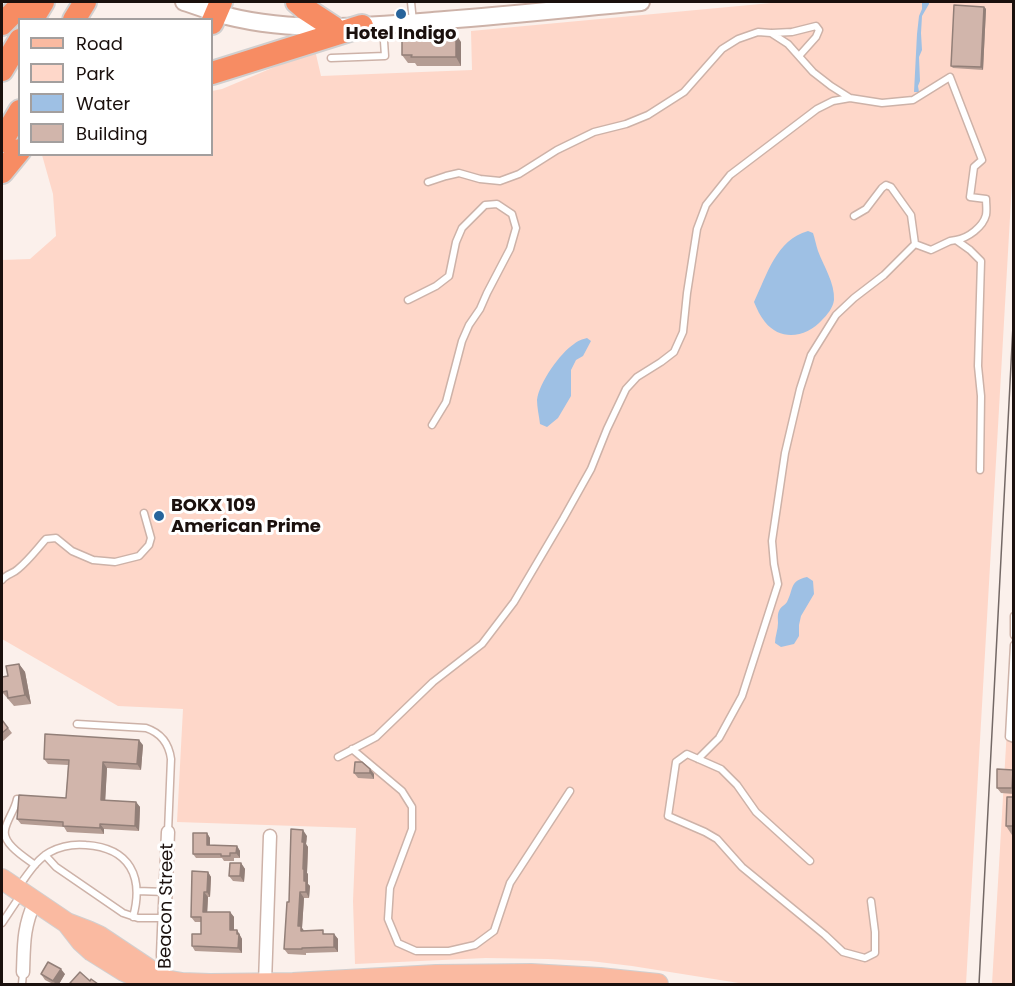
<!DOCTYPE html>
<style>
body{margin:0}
#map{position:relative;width:1015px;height:986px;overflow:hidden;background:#fbf0eb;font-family:Poppins,sans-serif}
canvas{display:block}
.frame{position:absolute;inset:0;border:3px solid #1a100d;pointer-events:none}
.legend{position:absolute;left:18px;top:18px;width:195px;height:138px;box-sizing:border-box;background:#fff;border:2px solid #a39f9e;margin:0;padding:8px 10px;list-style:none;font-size:18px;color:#1a100d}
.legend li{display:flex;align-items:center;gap:12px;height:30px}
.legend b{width:30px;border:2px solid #a39f9e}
</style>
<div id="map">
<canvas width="1015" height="986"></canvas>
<div class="frame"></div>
<ul class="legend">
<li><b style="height:8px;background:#fabaa1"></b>Road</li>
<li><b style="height:16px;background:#fed7c9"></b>Park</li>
<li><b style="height:16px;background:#9ec0e4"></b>Water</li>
<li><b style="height:16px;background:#d1b5ab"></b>Building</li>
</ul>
</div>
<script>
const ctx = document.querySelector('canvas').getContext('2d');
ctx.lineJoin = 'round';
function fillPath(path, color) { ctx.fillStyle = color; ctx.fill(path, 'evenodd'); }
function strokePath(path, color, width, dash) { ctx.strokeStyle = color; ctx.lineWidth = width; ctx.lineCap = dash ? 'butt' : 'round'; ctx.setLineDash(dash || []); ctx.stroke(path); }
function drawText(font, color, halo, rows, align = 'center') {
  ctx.font = font + ' Poppins,sans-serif'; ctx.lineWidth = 6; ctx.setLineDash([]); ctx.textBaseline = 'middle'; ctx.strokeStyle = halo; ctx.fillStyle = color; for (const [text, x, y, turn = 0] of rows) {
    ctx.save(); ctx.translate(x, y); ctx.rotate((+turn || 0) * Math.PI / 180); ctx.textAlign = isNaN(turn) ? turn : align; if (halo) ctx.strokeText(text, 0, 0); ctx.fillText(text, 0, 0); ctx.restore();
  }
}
fillPath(new Path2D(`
 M782 2H1013V165L966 984H745L632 966 590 961 548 959 486 958 355 964 353 901 356 828 177 822 183 709 118 706 2 639V260L30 259 56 236 53 194 42 155 212 154V91L222 89 315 50 321 76 472 70 471 31Z
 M1013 627V984H992Z`), '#fed7c9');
fillPath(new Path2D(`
 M922 2H929V4L922 16 921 33 922 50 919 57 920 81 918 86 919 92H914L917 34 919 16 922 9Z
 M808 231 813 233C815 239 816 245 818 251 824 267 835 283 834 300 833 308 827 315 822 320 807 337 781 342 765 322 760 316 757 309 754 302 767 275 776 240 808 231Z
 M587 338 591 341 583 356 576 360 571 370V396L558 418 547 427 540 424C539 416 537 407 537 400 539 383 560 353 574 344 577 341 583 339 587 338Z
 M807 577 813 581 814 594 801 616 799 625V636L794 644 781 647 775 643C775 636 778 630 778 623 778 618 777 614 780 609 782 606 785 605 787 602 794 589 789 581 807 577Z`), '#9ec0e4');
const lane = new Path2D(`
 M411 2 413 22
 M772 33 792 32 816 26 819 30 816 37 799 56
 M331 58 385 56 383 26
 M428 182 446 176 459 173 480 179 500 181 519 174 557 150 594 132 626 124 648 115 684 92 722 49 738 39 758 32 771 33 788 44 813 72 831 86 850 98
 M854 216 866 209 882 188 886 185 891 187 911 215 915 244
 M408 300 436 286 449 276 456 242 462 228 485 205 497 204 512 214 516 228 510 249 487 293 480 309 469 325 462 341 446 402 432 425
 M2 580C6 574 13 574 18 569 29 560 37 549 46 539L56 538 72 551 93 560 115 562 139 556 149 545 151 538 144 513
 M1014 616V635
 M1014 645 1009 737 1014 739
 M77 724 146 728C161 733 169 744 171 759L168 832
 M352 749 402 791 412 807V829L390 888 388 919 398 943 416 951H449L475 945 494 931 510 883 570 791
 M338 757 376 737 433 682 482 644 514 602 563 519 591 469 607 429 626 389 637 377 661 362 674 352 683 332 687 293 697 229 706 205 730 175 817 109 833 101 850 98 882 103 913 100 950 77 982 160 974 167 970 197 986 199C986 204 987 210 986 215 983 227 968 238 956 240
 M698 759 719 738 742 696 778 584 774 564 772 541 785 453 800 389 811 355 836 315 854 298 884 275 915 244 931 250 950 241 956 240 970 250 981 261 978 366 981 396 980 470
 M17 799C15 810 7 819 5 830 2 844 26 858 35 865
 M45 855 56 867 123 913 138 918H165
 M810 861 756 812 737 785 721 769 687 754 676 762 668 816 705 832 717 839 742 867 825 935 843 952 865 958 875 953V932L871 901
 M19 886C28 874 37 859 50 852 61 846 75 844 86 845 130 848 144 877 133 917
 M137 891 166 892
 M2 923 20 896
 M22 984 23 973`);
const street = new Path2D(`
 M23 972C24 944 23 928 35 901
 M165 980 163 955 168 832
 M265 983 270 836`);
const secondary = new Path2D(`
 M184 2C198 6 212 12 227 16 299 34 373 26 445 20 511 15 576 8 641 2`);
const primary = new Path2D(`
 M2 879 67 923 88 931 99 936 165 980
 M67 923 81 941 92 951 124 971 144 980H165L182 983 210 984 293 983 436 975 531 974 600 978 658 984`);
const highway = new Path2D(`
 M297 2 304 8 333 27
 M32 20 43 2
 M74 20 85 2
 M212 23 221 2
 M2 24 24 2
 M2 70 20 40
 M212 73 362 26
 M2 141 20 111
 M2 172 20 150`);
strokePath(lane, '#cdb2a8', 9);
strokePath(street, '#cdb2a8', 15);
strokePath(secondary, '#cdb2a8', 20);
strokePath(primary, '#d1cfcf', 22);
strokePath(highway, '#d1cfcf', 26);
strokePath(lane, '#fff', 6);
strokePath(street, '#fff', 12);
strokePath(secondary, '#fff', 16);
strokePath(primary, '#fabaa1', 20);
strokePath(highway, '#f78c63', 22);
strokePath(new Path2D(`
 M979 984 1014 306`), '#736865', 1.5);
fillPath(new Path2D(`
 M984 7 986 9 983 70 953 68 951 66Z
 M461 42V66H417L415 63H408L402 55Z
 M19 664 25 672 31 704 14 706 2 692 8 676Z
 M2 720 12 733 2 742Z
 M143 745 141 770 107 768 105 800 136 802 140 807 139 831 104 829V834L67 832 64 827 21 824 17 819 66 798 68 765 48 764 44 759Z
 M370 769 374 774V779L358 778 354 773Z
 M1013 770 1014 771V794L1001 793 997 788Z
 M1014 797V835H1012L1006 826Z
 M207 833 210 838V845L237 846 240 851V858H234V861H224L222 858H196L193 854Z
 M307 836 306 844 308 847 307 873 308 874V884L310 886 309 898H304L302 928 304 931 326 934H334L338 939V952L306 953V955L288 954 284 949 289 902Z
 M241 863 245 869 244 882 233 881 229 876Z
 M208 872 211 877 210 897H208L207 912H230L234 917V930H237L242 939V953L195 951 192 946 201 934V922H195L191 917Z
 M41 974H65L59 984H53L45 980Z`), '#b49c93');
fillPath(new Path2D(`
 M984 7 986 9 983 70 981 67Z
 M456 34 461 42V66L456 57Z
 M19 664 25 672 31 704 25 695Z
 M139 740 143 745 141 770 137 764Z
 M103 762 107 768 105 805 101 800Z
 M370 769 374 774V779L370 773Z
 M1013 770 1014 771V791L1012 788Z
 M136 802 140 807 139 831 135 826Z
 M100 824 104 829V834L100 828Z
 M303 830 307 836 306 844 308 847 307 873 308 874V884L310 886 309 898 306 892 304 881 302 842Z
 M207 833 210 838V850L207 845Z
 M237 846 240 851V858L236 853Z
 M241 863 245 869 244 882 240 876Z
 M208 872 211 877 210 897 207 892Z
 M204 892 208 897 207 917 203 912Z
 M300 892 304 898 302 928 305 932V936L298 926Z
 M230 912 234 917V935L230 930Z
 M237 930 242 939V953L238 948Z
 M334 934 338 939V952L334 947Z
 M61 969 65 974 59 984H56L53 981Z`), '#927f78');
const building = new Path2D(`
 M954 5 984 7 981 67 951 66Z
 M443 33 456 34V57H411L412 55H402V37H422V35H443Z
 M19 664 25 695 8 698 7 691 2 692V677L8 676 6 666Z
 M2 720 8 728 2 733Z
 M45 734 139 740 137 764 103 762 101 800 136 802 135 826 100 824V828L63 826V822L17 819 19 795 66 798 69 760 44 759Z
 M355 762H362L370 769V773H354Z
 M997 769 1013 770 1012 788H997Z
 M1007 797H1014V826H1006Z
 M291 829 303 830 302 842H304L303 869H304V881H306V892H300L298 926H301V931L323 930V934H334V947L302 948V949H284L287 902H289Z
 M193 833H207V845L237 846 236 853H230V856H221V854H193Z
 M230 863H241L240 876H229Z
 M192 871 208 872 207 892H204L203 912H230V930H237V934H239L238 948 192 946V934H201V917H191Z
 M48 962 61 969 53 981 41 974Z
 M80 972 90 981 91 979 98 984H72L70 983Z`);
fillPath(building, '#d1b5ab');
strokePath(building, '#927f78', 1.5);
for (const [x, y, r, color] of [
 [401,14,6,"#28649b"],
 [159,516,6,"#28649b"]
]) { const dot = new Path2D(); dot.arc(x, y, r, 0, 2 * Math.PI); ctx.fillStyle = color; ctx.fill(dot); strokePath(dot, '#fff', 2); }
drawText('bold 18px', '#1a100d', '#fff', [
 ["Hotel Indigo",401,34],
 ["BOKX 109",171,506,"left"],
 ["American Prime",171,527,"left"]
]);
drawText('18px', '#1a100d', '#fff', [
 ["Beacon Street",167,906,-89]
]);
</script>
